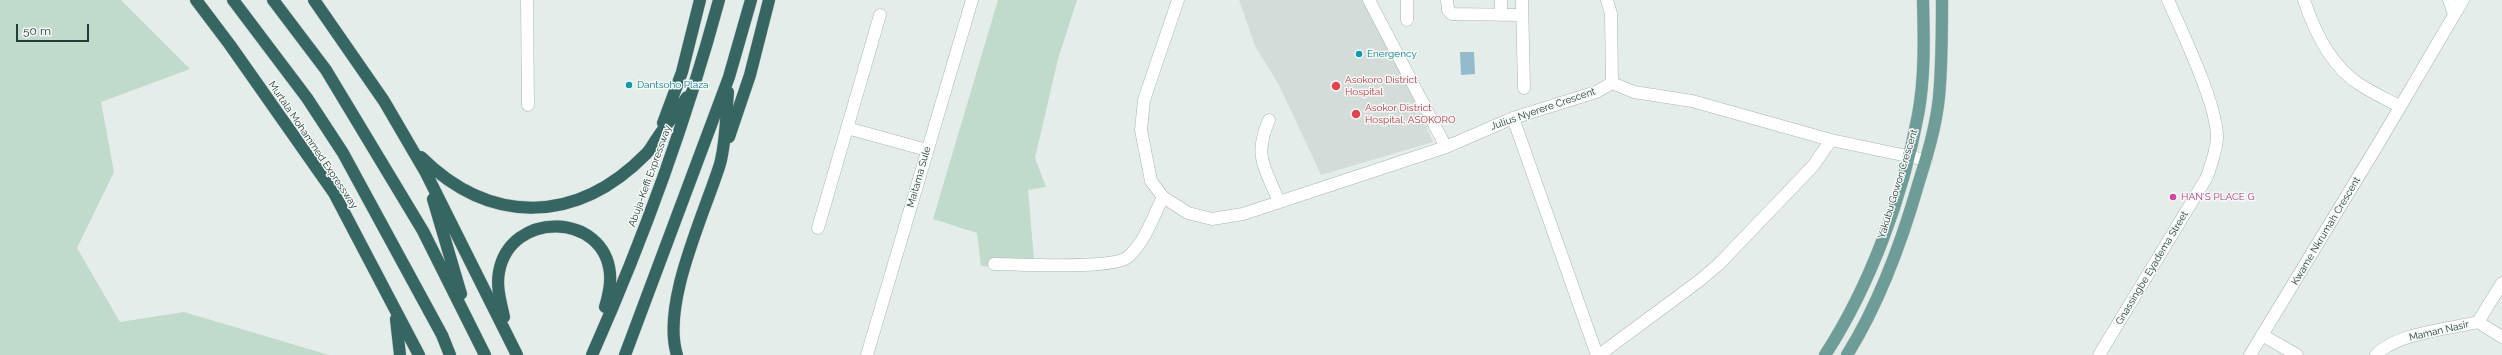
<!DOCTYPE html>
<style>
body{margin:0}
#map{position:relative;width:2502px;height:355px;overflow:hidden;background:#e5edea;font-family:Raleway,sans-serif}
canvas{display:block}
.scale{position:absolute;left:16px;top:24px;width:73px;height:18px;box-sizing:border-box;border:2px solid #263d39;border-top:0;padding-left:5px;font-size:12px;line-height:14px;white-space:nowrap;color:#263d39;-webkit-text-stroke:3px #f5f9f8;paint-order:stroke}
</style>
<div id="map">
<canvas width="2502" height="355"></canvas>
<div class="scale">50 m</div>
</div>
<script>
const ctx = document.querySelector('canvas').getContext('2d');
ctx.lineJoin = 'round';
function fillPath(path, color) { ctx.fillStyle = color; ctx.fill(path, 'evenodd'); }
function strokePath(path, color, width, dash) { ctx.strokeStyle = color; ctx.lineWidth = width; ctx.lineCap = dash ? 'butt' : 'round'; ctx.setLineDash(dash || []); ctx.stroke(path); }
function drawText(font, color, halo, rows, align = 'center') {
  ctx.font = font + ' Raleway,sans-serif'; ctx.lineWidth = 3; ctx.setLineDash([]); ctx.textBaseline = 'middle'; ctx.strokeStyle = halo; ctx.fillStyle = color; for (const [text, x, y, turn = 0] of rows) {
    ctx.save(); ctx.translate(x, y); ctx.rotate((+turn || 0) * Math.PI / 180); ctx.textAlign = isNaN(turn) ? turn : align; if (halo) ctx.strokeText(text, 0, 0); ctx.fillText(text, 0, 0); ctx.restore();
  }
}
fillPath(new Path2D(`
 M1239 0H1363L1398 64 1433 142 1321 175 1279 85 1255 46Z`), '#d3dcd9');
fillPath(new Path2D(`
 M0 0H121L190 69 101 102 114 172 77 248 120 322 184 312 329 355H0Z
 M998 0H1077L1058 59 1035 158 1046 187 1028 190 1035 271 981 266 977 233 933 219Z`), '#c0dbcb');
fillPath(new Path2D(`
 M1460 52H1474L1475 74 1461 75Z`), '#93bbcb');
const minor = new Path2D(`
 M527 0 528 105
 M1178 0 1144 100 1141 130 1151 181 1163 197 1188 213 1212 219 1243 214 1446 147 1513 118 1596 92 1612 83 1634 92 1692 101 1831 140 1926 160
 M1369 0 1446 147
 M1407 0V20
 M1447 0 1448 10 1452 14 1522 15
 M1501 0V15
 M1522 0 1524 88
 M1607 0 1611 14 1612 83
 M2304 0C2314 30 2331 66 2359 84 2371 92 2386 99 2399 106
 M2449 0 2454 14
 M1513 118 1597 355
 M1269 120C1253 157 1265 167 1279 202
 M847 128 927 150
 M818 228 880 15
 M994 264C1018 264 1113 270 1128 257 1145 242 1153 217 1163 197
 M2478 322 2502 283
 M2262 335 2297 355
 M867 355 972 0
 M1599 355 1699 281 1719 264 1813 166 1831 140
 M2099 355 2207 177C2211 165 2216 152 2217 139 2218 106 2182 32 2168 0
 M2250 355 2377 146 2463 0
 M2376 355C2396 333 2450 329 2478 322L2502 337`);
const major = new Path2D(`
 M1825 355C1870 286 1903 196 1918 115 1925 78 1924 38 1923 0
 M1847 355C1880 302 1901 244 1918 185 1927 156 1936 127 1939 97 1942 65 1942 32 1942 0`);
const highway = new Path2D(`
 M196 0 230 45 334 193 419 355
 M233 0 307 98 343 153 442 335 450 355
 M273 0 326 70 423 231 485 355
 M314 0 384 101 426 173 517 355
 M663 123 682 72 700 0
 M729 137 750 75 769 0
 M421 157C491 226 577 224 646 154 651 149 654 142 658 137 667 123 678 111 687 97
 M433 199 461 294
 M504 317C501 303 496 287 499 272 510 210 605 212 610 274 611 285 608 297 605 307
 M396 319 400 355
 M592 355C643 240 686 122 719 0
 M625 355 729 77 751 0
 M677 355C661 304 704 215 720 164 726 142 726 115 728 92`);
strokePath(minor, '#a8b5b1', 13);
strokePath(major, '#c2c9c8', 13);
strokePath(highway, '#c2c9c8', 13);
strokePath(minor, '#fff', 12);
strokePath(major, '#6e9d97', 12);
strokePath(highway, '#356662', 12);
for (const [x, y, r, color] of [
 [1359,54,4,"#0f9aa8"],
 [629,85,4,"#0f9aa8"],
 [1336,86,5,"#e0444e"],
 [1356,114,5,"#e0444e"],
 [2173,197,4,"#d1479c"]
]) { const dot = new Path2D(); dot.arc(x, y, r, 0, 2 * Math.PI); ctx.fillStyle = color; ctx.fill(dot); strokePath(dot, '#f5f9f8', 1.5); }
drawText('10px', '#0d838f', '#f5f9f8', [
 ["Energency",1367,54],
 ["Dantsoho Plaza",637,85]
], 'left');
drawText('10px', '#be3a42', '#f5f9f8', [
 ["Asokoro District",1345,80],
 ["Hospital",1345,92],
 ["Asokor District",1365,108],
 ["Hospital, ASOKORO",1365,120]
], 'left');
drawText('10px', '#263d39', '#f5f9f8', [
 ["Julius Nyerere Crescent",1543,109,-19],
 ["Murtala Mohammed Expressway",313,145,56],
 ["Abuja-Keffi Expressway",650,176,-70],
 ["Maitama Sule",919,177,-74],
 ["Yakubu Gowon Crescent",1898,184,-73],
 ["Kwame Nkrumah Crescent",2326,231,-59],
 ["Gnassingbe Eyadema Street",2152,268,-59],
 ["Maman Nasir",2439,331,-13]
]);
drawText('10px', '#b23c85', '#f5f9f8', [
 ["HAN'S PLACE G",2181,197]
], 'left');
</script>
